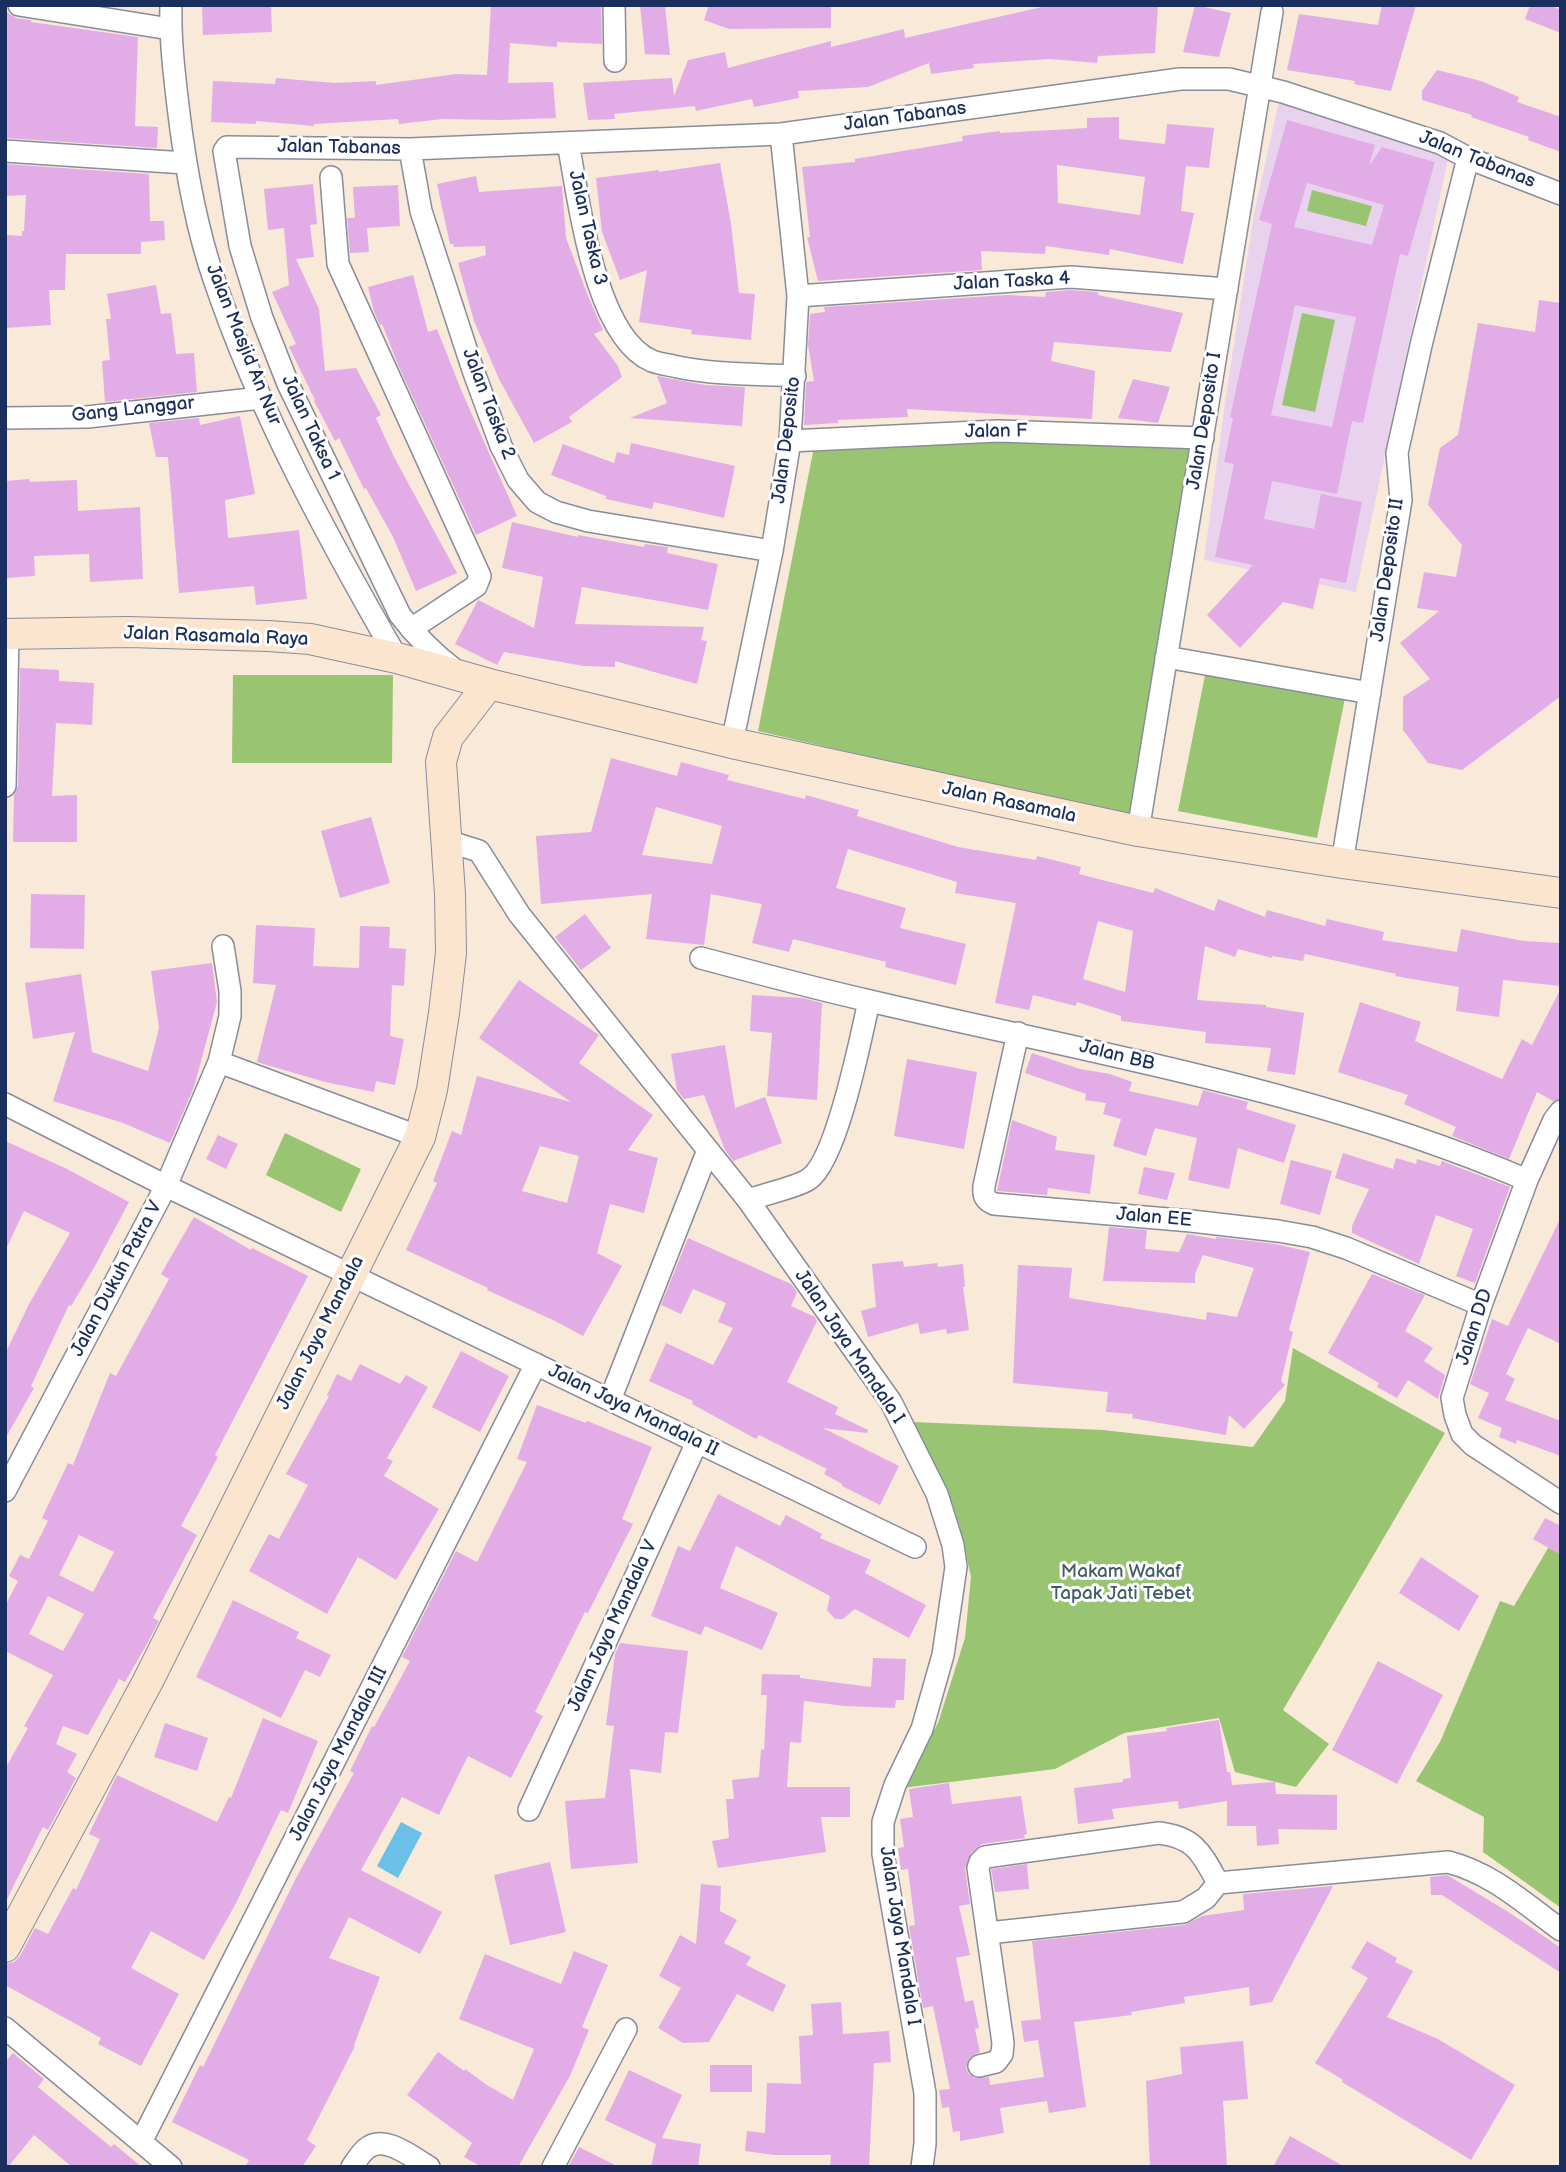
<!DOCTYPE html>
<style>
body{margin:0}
#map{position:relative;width:1566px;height:2172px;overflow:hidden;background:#f8e9d8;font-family:"Balsamiq Sans",sans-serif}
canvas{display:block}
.frame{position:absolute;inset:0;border:7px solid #1b2f5e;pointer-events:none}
</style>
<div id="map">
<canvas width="1566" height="2172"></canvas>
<div class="frame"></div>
</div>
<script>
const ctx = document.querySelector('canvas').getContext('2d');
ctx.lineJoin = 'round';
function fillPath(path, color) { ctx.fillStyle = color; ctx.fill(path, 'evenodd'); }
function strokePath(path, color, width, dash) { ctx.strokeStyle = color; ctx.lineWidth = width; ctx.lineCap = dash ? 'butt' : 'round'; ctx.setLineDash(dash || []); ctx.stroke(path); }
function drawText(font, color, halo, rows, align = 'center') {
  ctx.font = font + ' "Balsamiq Sans",sans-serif'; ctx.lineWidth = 6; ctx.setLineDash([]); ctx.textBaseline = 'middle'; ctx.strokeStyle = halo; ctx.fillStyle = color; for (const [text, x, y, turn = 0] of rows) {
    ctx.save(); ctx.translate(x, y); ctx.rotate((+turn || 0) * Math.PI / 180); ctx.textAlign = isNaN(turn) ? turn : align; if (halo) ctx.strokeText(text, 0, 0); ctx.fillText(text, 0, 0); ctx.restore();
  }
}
fillPath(new Path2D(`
 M1279 101 1450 149 1356 592 1204 560 1225 402 1254 214Z`), '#e9d2ed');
fillPath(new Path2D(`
 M1312 190 1372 206 1366 226 1307 211Z
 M1302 313 1335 320 1315 412 1282 405Z
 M989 437 1205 449 1145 821 758 731 814 447Z
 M1206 670 1345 698 1317 838 1178 811Z
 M233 675H393L392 763H232Z
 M285 1133 361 1169 341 1212 266 1175Z
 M1293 1348 1445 1433 1283 1710 1329 1744 1296 1787 1235 1772 1219 1718 1124 1733 1055 1769 902 1788 938 1723 965 1638 971 1577 959 1524 912 1422 1103 1430 1253 1447 1285 1401Z
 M1561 1526V1908L1483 1852 1484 1817 1416 1781 1440 1742 1500 1601 1514 1606Z`), '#99c572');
fillPath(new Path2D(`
 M401 1822 422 1833 398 1878 377 1866Z`), '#6ac0e6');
fillPath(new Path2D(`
 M202 5H271L272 32 203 35Z
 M491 5H601L602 44 557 42V47L510 43 508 83 553 82 556 118 500 120 442 119 399 124 398 119 314 124V126L256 121V124L211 122 213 81 275 84 276 78 335 83 376 81V85L456 74 487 75Z
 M640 5H665L670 55 645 54Z
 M709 5H831V28L729 29 704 20Z
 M1051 5H1158L1155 53 1098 56 1097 63 1050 59 973 64 974 68 931 74 929 63 868 87 798 91 799 98 754 107 752 99 696 111 695 106 614 114 615 119 588 120 583 83 672 78 674 96 688 60 725 52 728 68 831 41V47L904 29 905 38Z
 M1195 5 1231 13 1219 57 1183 52Z
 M1382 5H1416L1391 91 1354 84 1355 81 1287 70 1299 14 1378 25Z
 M1530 5H1550L1561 10V33L1525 19Z
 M5 11 16 18 31 20V22L138 37 135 126 158 127 157 148 5 138Z
 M1437 70 1481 81 1519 97 1517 102 1561 117V152L1528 140 1529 137 1471 117 1472 115 1422 100V91Z
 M1119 117V139L1165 144 1167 124 1214 128 1209 168 1186 166 1181 211 1194 213 1183 264 1110 249 1109 255 1046 246 1045 254 981 251 982 270 818 281 807 237H810L802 167 855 162V159L963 141 962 136 1000 131V133L1087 128V118ZM1057 165 1145 177 1140 215 1058 203Z
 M1287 120 1375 145 1369 166 1382 147 1435 162 1408 256 1400 254 1363 423 1352 421 1337 494 1272 481 1264 519 1314 529 1321 494 1362 502 1346 583 1320 578 1313 609 1283 602 1240 648 1207 615 1253 565 1215 557 1234 464 1224 462 1233 418 1230 417 1272 224 1259 220ZM1307 183 1384 205 1372 245 1294 227ZM1295 305 1356 317 1332 427 1271 415Z
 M720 163 731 224 739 293 755 294 751 340 691 334 692 330 639 322 647 270 620 280 602 232 596 178 659 170V172Z
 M5 164 149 174 150 221H164L165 240 141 242V254H66L65 290H49L51 325 5 328 7 235 22 236V231H24L26 195 5 196Z
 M476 176 479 192 562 186 566 238 588 296 603 330 594 334 618 366 622 377 569 417 572 422 534 443 499 379 474 321 458 263 486 255 485 246 454 247 453 244H450L437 184Z
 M313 184 317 224 310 225 314 257 296 259 319 309 325 371 356 368 381 415 376 418 394 457 457 573 416 591 393 537 366 488 364 489 339 438 335 441 314 401 315 400 289 347 296 344 272 292 289 285 284 228 268 230 264 189Z
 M398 185 400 226 367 228 369 252 350 253 347 218H355L353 187Z
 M413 275 428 332 437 329 462 392 517 516 476 535 398 365 382 324 380 325 374 312 368 287Z
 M156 285 161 314 171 313 176 354 194 353 197 392 105 402 102 361 110 360 106 319H111L107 294Z
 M1071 290 1098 292V295L1183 313 1171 352 1054 342 1051 361 1095 371 1092 419 907 409 908 417 838 420V423L804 425 806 382 814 381 808 345 810 314 825 312 824 307 1007 295 1045 297 1046 292Z
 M1539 300 1561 303V696L1462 770 1428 763 1403 730V697L1430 679 1400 643 1439 611 1417 608 1424 572 1456 577 1462 545 1428 505 1440 448 1458 435 1478 323 1535 332Z
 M657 376 705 385 745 387 742 426 630 418 667 403Z
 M1133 379 1170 387 1158 423 1118 418Z
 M240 416 255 494 225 500 228 538 299 530 307 599 256 605 254 586 179 593 168 457H156L149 423 199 418 200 425Z
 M631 443 735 466 724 518 654 502 652 509 606 499V496L551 475 563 444 614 463 617 452 629 455Z
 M29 479 30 482 77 480 78 511 140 507 143 579 90 582 89 554 34 556 35 576 5 578V481Z
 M512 522 578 537V535L644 547 645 544 668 547 667 553 718 564 708 610 582 587 575 624 704 627 701 640 707 641 697 684 615 661V667L584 666 504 652 497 665 455 644 478 600 534 628 543 577 502 568Z
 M20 668 59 670V681L94 683 92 725 56 723 52 796 77 795V842H13L14 795 18 786Z
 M611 758 677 776 681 762 729 775 727 780 805 799 806 795 859 810 857 816 958 847 1036 860 1037 856 1081 867 1079 874 1153 893 1155 888 1214 911 1218 899 1265 917 1267 910 1325 926 1327 919 1384 932 1382 940 1457 952 1461 929 1524 941 1561 943V986L1503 980 1499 1017 1456 1011 1459 987 1395 976 1396 974 1305 954 1303 961 1272 956V958L1238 949 1235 957 1205 946 1197 1000 1266 1005V1007L1304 1013 1295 1075 1267 1071 1271 1048 1205 1043 1206 1032 1121 1021V1016L1077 1002 1076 1006 1033 995 1029 1010 995 1003 1016 903 955 893 957 882 848 849 836 888 906 908 900 928 966 944 956 985 885 967 886 962 793 939 789 952 752 943 762 904 711 894 704 945 646 939 652 894 541 904 536 836 591 832ZM656 807 722 826 712 864 642 855ZM1098 921 1133 931 1125 992 1083 979Z
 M371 817 390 883 340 898 321 831Z
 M31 894 85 895 84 949 30 948Z
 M585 914 611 948 581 970 555 937Z
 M256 925 315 928 313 966 359 968 360 926 390 927 389 948 406 949 404 986 392 985 390 1036 404 1039 395 1085 376 1081 374 1092 325 1082 257 1062 276 985 253 983Z
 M212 963 217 1002 194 1087 170 1143 123 1123 53 1101 75 1032 33 1039 25 983 81 974 92 1052 148 1071 159 1028 151 971Z
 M519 980 599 1035 579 1063 653 1115 628 1150 658 1158 644 1213 610 1204 597 1253 622 1266 583 1336 555 1321 487 1290 488 1288 406 1250 437 1183 433 1181 452 1131 461 1135 477 1076 571 1102 479 1038ZM540 1146 579 1156 567 1203 522 1191Z
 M1561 988V1098L1553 1101 1537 1092 1509 1159 1452 1136 1456 1127 1404 1104 1408 1095 1338 1072 1360 1002 1421 1022 1415 1041 1502 1079 1522 1039 1532 1045Z
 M752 995 803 998 822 1003 817 1100 767 1096 772 1033 750 1031Z
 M725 1045 735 1108 765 1097 782 1143 733 1161 725 1150 704 1095 684 1099 677 1090 671 1054Z
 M1032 1053 1080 1069 1110 1074 1132 1082 1129 1091 1198 1106 1203 1090 1248 1102 1246 1109 1296 1125 1284 1163 1238 1148 1229 1189 1188 1180 1197 1138 1155 1128 1146 1156 1113 1146 1121 1119 1103 1114 1106 1103 1085 1100 1086 1094 1025 1073Z
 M907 1059 977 1072 964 1149 894 1136Z
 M1012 1120 1057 1137 1055 1150 1095 1155 1090 1194 1048 1188 1047 1195 997 1191Z
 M218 1135 238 1144 226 1169 206 1159Z
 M5 1141 65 1168 129 1202 95 1266 71 1306 69 1305 31 1386 34 1388 5 1439V1354L29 1304 70 1233 24 1211 5 1251Z
 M1343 1153 1393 1169 1396 1158 1416 1164 1417 1159 1440 1166 1442 1161 1510 1187 1475 1283 1456 1276 1473 1229 1436 1215 1419 1264 1352 1233V1226L1369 1189 1335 1178Z
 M1291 1160 1332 1171 1320 1215 1280 1204Z
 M1144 1167 1175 1173 1167 1200 1138 1194Z
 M194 1217 251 1250 252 1248 308 1276 215 1455 218 1457 181 1526 197 1535 153 1618 159 1621 148 1642 125 1682 119 1679 88 1735 63 1726 56 1744 77 1754 67 1772 76 1778 48 1830 43 1827 5 1903V1769L28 1728 24 1726 53 1675 5 1651V1606L18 1581 9 1576 20 1555 29 1559 48 1521 42 1518 68 1463 73 1465 110 1373 116 1376 169 1279 161 1274ZM79 1535 114 1552 93 1592 59 1575ZM48 1596 84 1614 63 1651 29 1634Z
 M1561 1217V1344L1528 1328 1506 1374 1515 1379 1505 1400 1561 1421V1456L1517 1440 1516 1444 1499 1437 1502 1428 1478 1418 1489 1393 1470 1384 1492 1319 1508 1326Z
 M1109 1227 1147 1230 1145 1249 1179 1252 1187 1234 1216 1239V1237L1276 1244 1310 1252 1289 1330 1293 1332 1281 1381 1285 1385 1244 1429 1229 1415 1226 1435 1132 1418 1133 1414 1106 1412 1108 1392 1013 1383 1018 1265 1072 1268 1069 1298 1206 1320 1207 1312 1237 1317 1254 1268 1203 1255 1195 1274V1283L1103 1281Z
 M688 1238 791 1284 797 1292 791 1306 815 1317 817 1321 787 1382 838 1407 835 1414 868 1430 867 1433 823 1428 899 1466 880 1505 842 1486V1484L824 1474 827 1469 759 1435 756 1439 692 1404 693 1401 649 1381 666 1343 713 1365 733 1328 718 1322 726 1303 693 1289 681 1314 661 1305Z
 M903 1261 904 1267 937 1263 938 1267 963 1264 965 1287H963L969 1330 947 1334 946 1329 920 1334 918 1323 868 1337 861 1311 876 1307 872 1264Z
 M1372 1274 1425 1295 1405 1331 1433 1348 1424 1361 1445 1375 1438 1399 1408 1380 1397 1398 1377 1387 1379 1383 1328 1353Z
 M461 1351 509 1376 480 1432 432 1407Z
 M360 1364 400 1384 406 1375 428 1387 387 1458 393 1461 384 1476 439 1509 396 1580 358 1557 327 1614 249 1571 269 1534 279 1539 308 1485 286 1474 329 1396 327 1395 337 1374 351 1381Z
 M537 1405 586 1423 587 1421 652 1447 622 1519 633 1524 588 1613 585 1612 535 1712 543 1716 511 1778 468 1756 439 1815 402 1797 361 1870 442 1912 420 1954 349 1917 329 1958 380 1977 354 2045 355 2046 307 2140 316 2146 302 2167H245L249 2160 172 2122 200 2065 203 2067 296 1878 354 1773 350 1771 372 1726 374 1727 410 1661 402 1657 456 1551 477 1562 527 1462 517 1459Z
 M718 1494 780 1526 786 1515 822 1534 820 1538 871 1560 865 1573 926 1605 909 1638 855 1609 843 1619H835L827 1610 830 1596 736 1546 720 1588 778 1613 762 1650 705 1626 701 1635 651 1616 678 1546 690 1551Z
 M1545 1518 1561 1526V1555L1533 1539Z
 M1421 1557 1479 1596 1459 1631 1399 1593Z
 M233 1600 299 1632 296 1638 331 1655 320 1677 305 1670 281 1718 196 1677Z
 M620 1643 688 1651 678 1733 665 1732 661 1773 630 1769 638 1863 571 1869 565 1801 605 1798 614 1726 606 1725 615 1654Z
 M873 1658 906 1659 904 1700H896L895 1708 845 1706 804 1701 801 1743 790 1742 787 1787H850V1817H821L826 1852 718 1868 712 1841 729 1838 726 1799H734L732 1780 759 1777 761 1749 764 1750 767 1695H761L762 1674 800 1675V1678L871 1687Z
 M1378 1661 1443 1695 1397 1784 1332 1750Z
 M263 1718 318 1741 288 1813 281 1810 235 1905 204 1960 151 1931 131 1968 179 1994 141 2066 98 2044 101 2038 5 1985V1964L14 1962 20 1956 35 1928 48 1934 73 1888 76 1890 100 1839 89 1834 117 1775 217 1822 229 1797 231 1798Z
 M1219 1720 1227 1772H1230L1232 1785 1275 1782 1276 1794 1337 1795V1830L1278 1829 1279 1844 1257 1846 1256 1826H1227V1801L1179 1809 1178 1801 1112 1809 1114 1819 1078 1824 1074 1788 1123 1782V1779L1131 1778 1127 1736 1167 1731 1166 1728Z
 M165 1723 208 1738 197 1771 154 1757Z
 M949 1783 952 1804 1021 1796 1027 1834 1024 1835 1025 1838 982 1844 971 1853 965 1869 970 1904 959 1906 970 1955 956 1958 965 2002 973 2000 979 2028 975 2029 980 2052 970 2057 966 2068 969 2074 975 2078 989 2077 990 2085 1044 2077 1038 2040 1024 2042 1021 2021 1041 2019 1032 1941 1184 1925 1202 1916 1244 1910 1243 1894 1333 1886 1272 2002 1250 2006 1249 1987 1184 1997 1185 2003 1131 2012 1132 2015 1074 2022 1086 2107 1049 2113 1047 2101 1000 2108 1004 2133 960 2141V2131L953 2132 949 2107 942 2108 939 2090 950 2089 933 2006 923 2008 909 1926 915 1925 908 1869 901 1870 898 1848 904 1847 900 1819 913 1817 909 1789Z
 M550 1862 566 1932 510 1945 494 1875Z
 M1027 1864 1029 1889 995 1892 991 1869Z
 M1447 1875 1510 1913 1561 1948V1973L1442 1895H1431L1430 1877Z
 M701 1884 721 1886 720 1911 737 1920 724 1943 751 1957 746 1965 786 1985 773 2012 737 1994 709 2042 683 2043 658 2028 681 1988 659 1976 680 1935 696 1944Z
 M1367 1941 1397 1958 1395 1962 1413 1971 1387 2017 1438 2039 1515 2085 1471 2160 1342 2082 1343 2080 1315 2063 1368 1978 1351 1968Z
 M574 1951 608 1965 582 2027 589 2030 570 2076 518 2167H482L464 2157 472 2143 407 2095 438 2052 464 2071 465 2069 487 2085 513 2100 534 2049 459 2019 485 1954 561 1984Z
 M841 2002 843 2034 889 2031 891 2062 874 2063 869 2167H830L831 2155H774L745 2151 747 2131 765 2133 767 2083 801 2084 799 2036 813 2035 811 2004Z
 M1243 2041 1248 2099 1223 2101 1227 2167H1150L1146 2081 1182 2074 1180 2047Z
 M13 2053 44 2079 38 2087 111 2147 114 2144 142 2167H72L34 2135 8 2167H5V2062Z
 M710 2065H752V2092H710Z
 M629 2070 682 2095 662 2138 701 2144 698 2167H651L656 2144 605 2120Z
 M1290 2136 1345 2167H1273Z
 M579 2147 619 2167H568Z`), '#e2ade7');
const street = new Path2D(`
 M19 5 170 29
 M171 5C170 39 174 72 178 106 185 165 195 225 215 282 260 414 328 538 397 658
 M614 5 615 61
 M568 143C579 199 594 336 652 361 660 364 670 365 678 367 716 375 756 374 795 376
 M410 149 421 211 473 370 501 446 518 480 537 502 556 512 588 521 772 551
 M5 151 185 163
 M331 177 338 264 480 576 476 586 411 629
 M798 296 1071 277 1227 289
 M5 418 87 417 261 398
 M790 441 998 431 1203 438
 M1166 657 1370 693
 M455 670C434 654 416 636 400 615L288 384 262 318 240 246 224 151 227 147 410 149 781 134 1180 79H1229L1283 92 1440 143 1468 158 1561 194
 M732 743 772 551 790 441 798 296 781 134
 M5 786 8 634
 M1138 831 1272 12
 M447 847 460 845 479 851 519 914 748 1200 891 1402 937 1494 953 1545 956 1567 943 1655 922 1729 895 1785 883 1822V1854L925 2093V2144L922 2167
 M1342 863 1401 500 1397 453 1422 341 1468 158
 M701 958C757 973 813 988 870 1001 1090 1053 1317 1090 1527 1180
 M1018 1033 984 1186C983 1196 985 1200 994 1204L1191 1221 1278 1231 1312 1237 1346 1248 1481 1305
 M219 1062 420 1137
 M5 1104 166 1186 915 1547
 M1561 1111 1554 1120 1527 1180 1481 1305 1452 1398 1455 1415 1462 1434 1473 1445 1561 1503
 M748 1200C762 1195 800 1186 809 1179 837 1160 861 1037 869 1001
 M610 1400 708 1150
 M5 1491 166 1186 219 1062 230 1016V991L223 946
 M529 1810 697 1442
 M988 1933 1183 1912 1206 1898 1218 1883 1448 1862C1492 1873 1525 1904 1561 1930
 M5 2028 171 2167
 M979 2066 996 2062 1002 2054 1003 2043 978 1868 980 1862 985 1857 1159 1833C1195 1837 1202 1854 1218 1883
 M141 2142 536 1364
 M352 2167C356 2161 361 2153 366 2149 384 2133 413 2158 429 2167
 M553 2167 626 2029`);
const secondary = new Path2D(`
 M5 634 128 632 268 636 310 639 397 658 489 684 732 743 1138 831 1342 863 1561 893
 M5 1947 148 1681 420 1137 432 1090 444 1013 451 953 450 894 441 762 448 737 489 684`);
strokePath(street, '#8a8c9b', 24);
strokePath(secondary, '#8a8c9b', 32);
strokePath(street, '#fff', 21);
strokePath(secondary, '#fbe5cf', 30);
drawText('19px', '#1b2f5e', '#fff', [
 ["Jalan Tabanas",905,117,-8],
 ["Jalan Tabanas",339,148,1],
 ["Jalan Tabanas",1477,160,22],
 ["Jalan Taska 3",587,228,77],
 ["Jalan Taska 4",1012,282,-3],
 ["Jalan Masjid An Nur",243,345,68],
 ["Jalan Taska 2",488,404,69],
 ["Gang Langgar",133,410,-6],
 ["Jalan Deposito I",1205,421,-81],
 ["Jalan Taksa 1",310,428,65],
 ["Jalan F",996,432,-1],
 ["Jalan Deposito",787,440,-83],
 ["Jalan Deposito II",1388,570,-82],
 ["Jalan Rasamala Raya",216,637,2],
 ["Jalan Rasamala",1009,803,12],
 ["Jalan BB",1117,1056,14],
 ["Jalan EE",1154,1218,5],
 ["Jalan Dukuh Patra V",117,1279,-62],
 ["Jalan DD",1475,1327,-72],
 ["Jalan Jaya Mandala",321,1333,-63],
 ["Jalan Jaya Mandala I",849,1347,56],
 ["Jalan Jaya Mandala II",633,1411,26],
 ["Jalan Jaya Mandala V",613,1626,-65],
 ["Jalan Jaya Mandala III",339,1754,-63],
 ["Jalan Jaya Mandala I",899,1936,81]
]);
drawText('19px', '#415c64', '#fff', [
 ["Makam Wakaf",1121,1572],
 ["Tapak Jati Tebet",1121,1594]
]);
</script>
